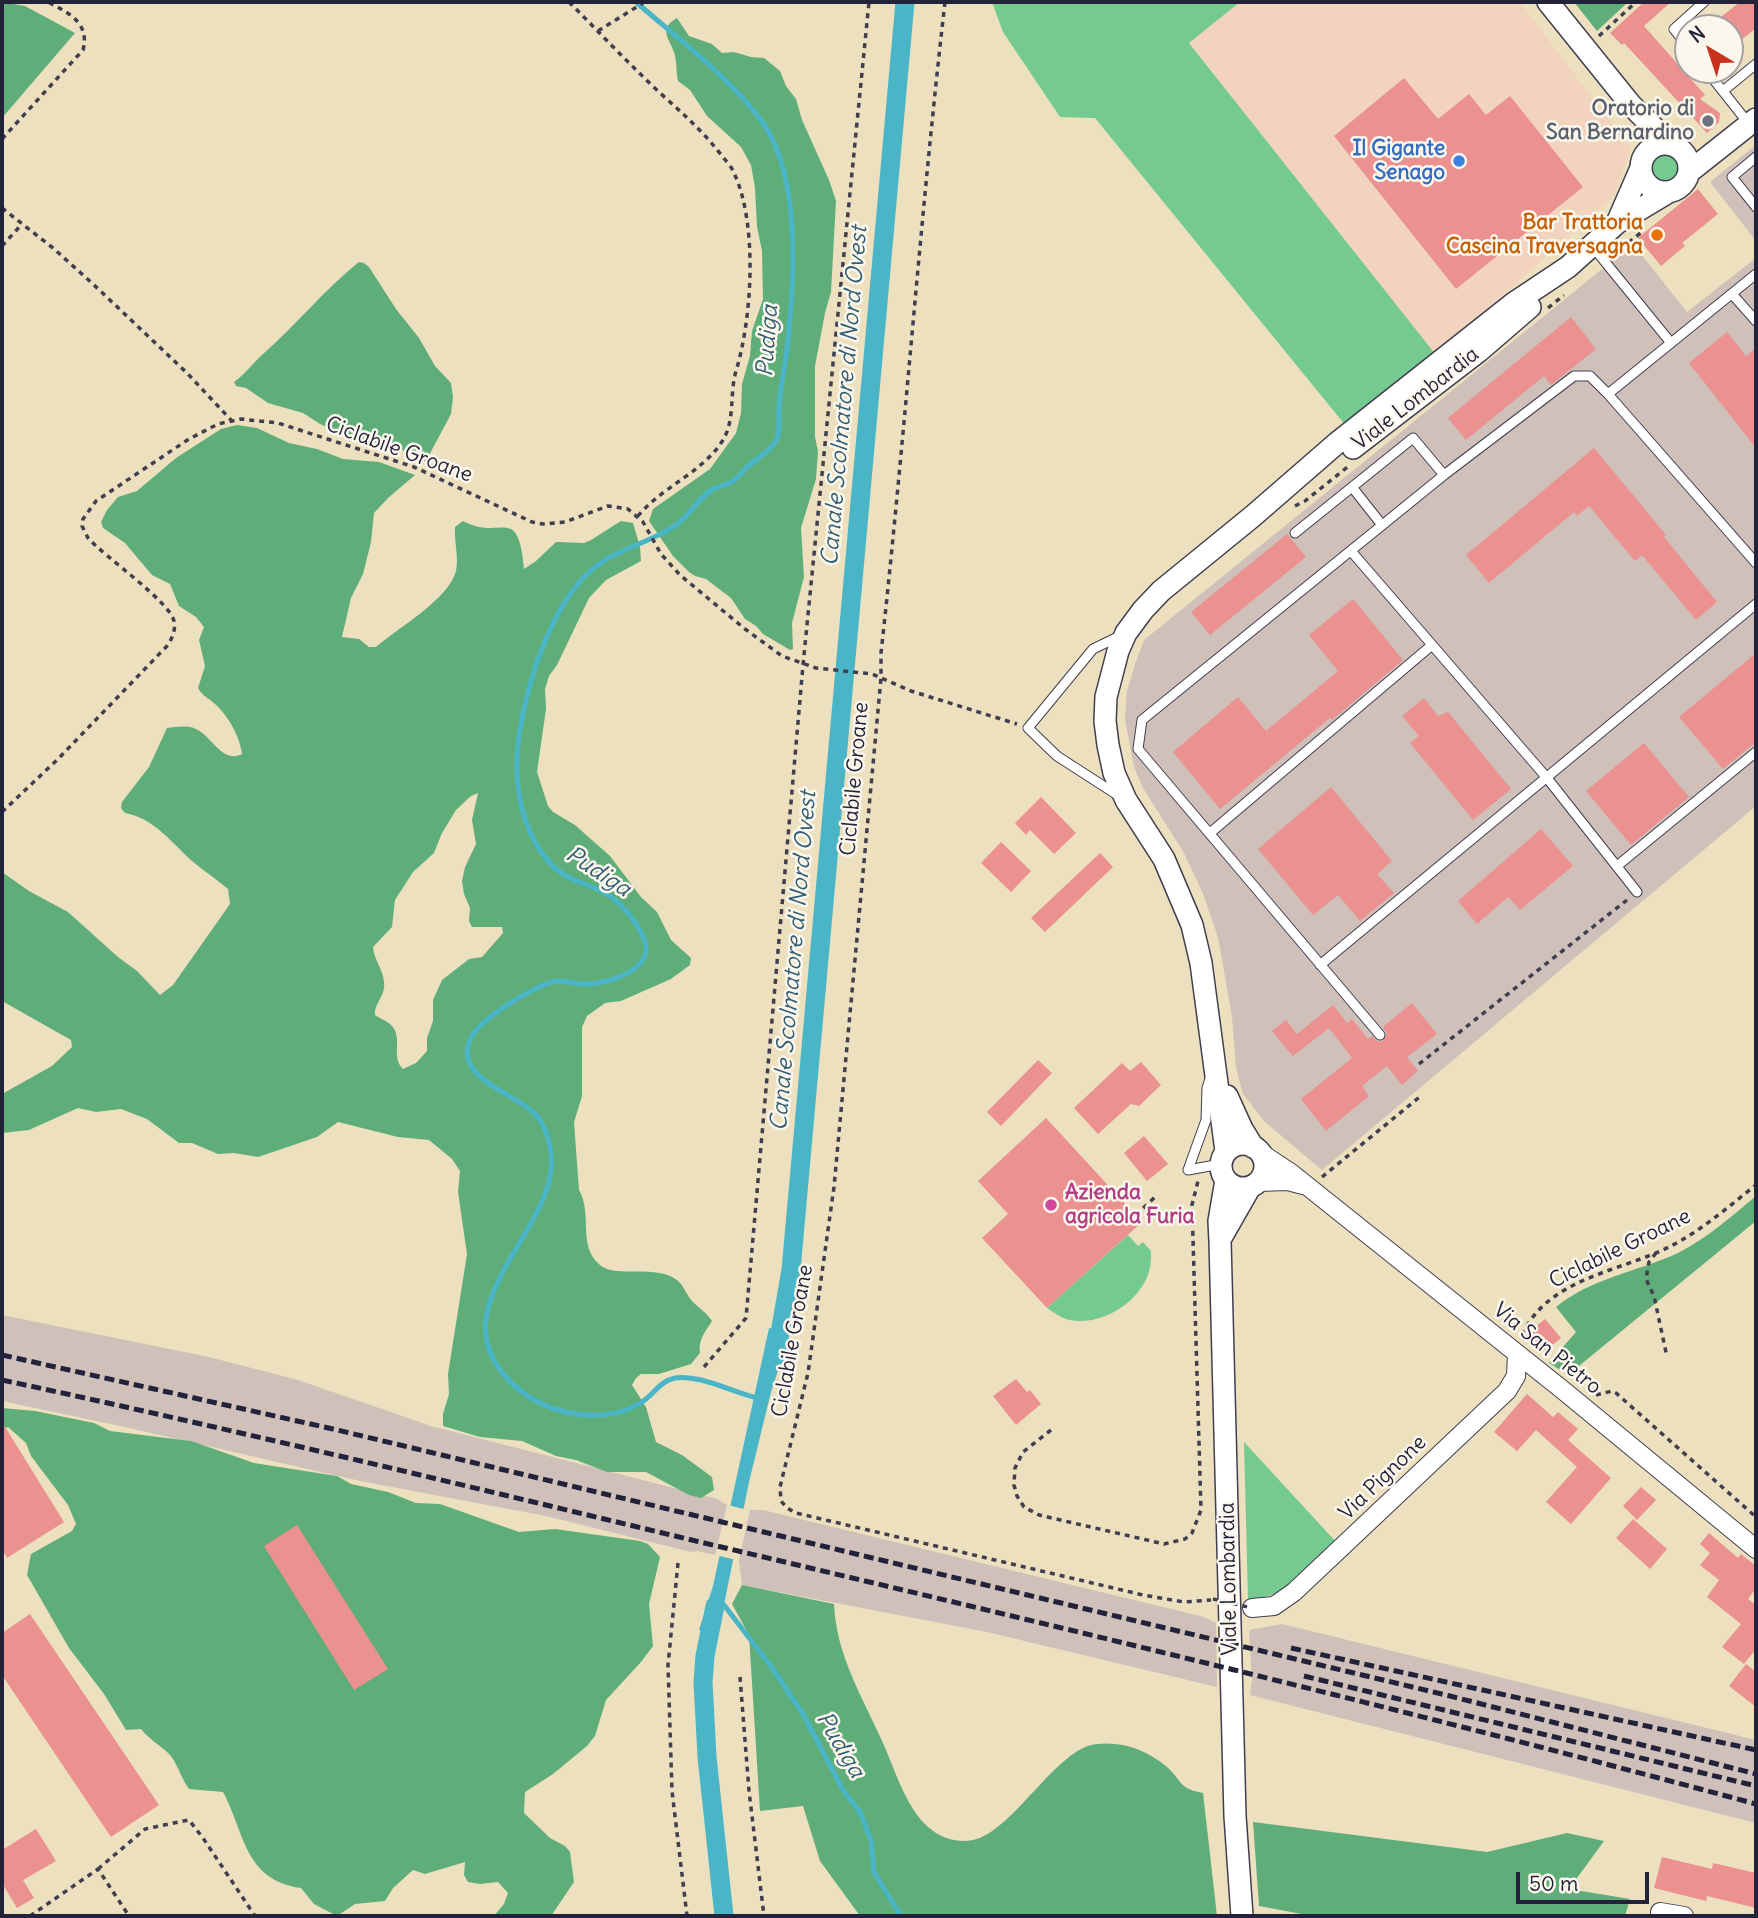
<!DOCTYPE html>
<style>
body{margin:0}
#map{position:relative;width:1758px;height:1918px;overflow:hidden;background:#ece0bf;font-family:Delius,sans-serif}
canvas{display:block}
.frame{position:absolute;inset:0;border:4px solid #22223b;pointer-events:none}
.north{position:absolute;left:1674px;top:14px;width:70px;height:70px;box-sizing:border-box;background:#fbf7ec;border:2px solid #a4a2a5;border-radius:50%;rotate:321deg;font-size:19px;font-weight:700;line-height:28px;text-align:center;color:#22223b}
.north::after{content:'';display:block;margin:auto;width:24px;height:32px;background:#c8321e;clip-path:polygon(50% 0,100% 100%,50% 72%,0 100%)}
.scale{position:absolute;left:1516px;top:1872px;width:133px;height:32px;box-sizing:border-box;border:4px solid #22223b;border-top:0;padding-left:9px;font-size:21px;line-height:24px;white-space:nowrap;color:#22223b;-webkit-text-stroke:5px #fbf7ec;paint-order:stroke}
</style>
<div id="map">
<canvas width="1758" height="1918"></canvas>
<div class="frame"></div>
<div class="north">N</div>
<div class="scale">50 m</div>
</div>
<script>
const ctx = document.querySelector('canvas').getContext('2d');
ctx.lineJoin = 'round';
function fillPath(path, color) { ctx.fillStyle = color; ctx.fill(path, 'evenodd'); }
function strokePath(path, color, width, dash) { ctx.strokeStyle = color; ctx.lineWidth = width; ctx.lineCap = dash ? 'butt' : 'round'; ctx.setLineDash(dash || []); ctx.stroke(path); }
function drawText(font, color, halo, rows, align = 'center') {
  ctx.font = font + ' Delius,sans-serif'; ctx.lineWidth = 5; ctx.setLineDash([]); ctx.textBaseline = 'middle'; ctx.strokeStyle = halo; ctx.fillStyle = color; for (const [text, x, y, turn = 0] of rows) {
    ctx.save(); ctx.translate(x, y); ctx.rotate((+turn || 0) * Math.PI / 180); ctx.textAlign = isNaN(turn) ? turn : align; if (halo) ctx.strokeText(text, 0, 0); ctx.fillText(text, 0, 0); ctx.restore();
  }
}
fillPath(new Path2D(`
 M1240 2H1520L1631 149 1614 196 1435 356 1189 42Z`), '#f2d4be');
fillPath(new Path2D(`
 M1756 145V241L1710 182Z
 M1633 244 1687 312 1756 258V806L1322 1170 1265 1122 1243 1094 1236 1068 1232 1017 1218 937 1203 894 1184 853 1143 788 1134 767 1125 719 1127 691 1136 661 1144 640Z
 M2 1315 209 1357 298 1380 431 1426 717 1499 727 1505 715 1555 698 1551 691 1552 546 1516 360 1481 125 1427 2 1401Z
 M750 1510H763L1204 1617 1216 1623 1217 1687 987 1632 742 1585 739 1560Z
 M1282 1624 1756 1740V1823L1250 1695 1252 1680 1249 1630Z`), '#cfc0ba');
fillPath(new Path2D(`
 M992 2H1240L1189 43 1436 355 1346 426 1095 118 1060 117 1003 32Z
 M1652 168a14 14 0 1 1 28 0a14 14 0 1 1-28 0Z
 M1128 1235 1138 1246 1143 1242 1151 1251C1151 1256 1151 1262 1150 1267 1144 1301 1099 1329 1066 1319 1060 1317 1053 1312 1047 1308Z
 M1244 1442 1337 1543C1311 1566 1285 1600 1248 1599Z`), '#74ca8f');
fillPath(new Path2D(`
 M2 2 25 6 75 33 2 118Z
 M1574 2H1624L1626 4 1597 31Z
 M677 18 689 36 712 44 722 53 734 52 751 57 764 58 780 71 786 86 796 99 802 120 829 180 836 201 831 292 825 313 815 366V437L818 451 816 479 801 528 804 577 792 623 793 649 790 650 763 634 756 626 745 619 731 598 706 579 695 576 689 572 673 556 649 521 653 509 710 469 736 433 741 413 742 384 750 356 752 331 763 299 762 251 757 227 755 188 751 165 741 147 707 116 690 90 678 81C676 72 677 61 674 52 669 38 658 29 677 18Z
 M359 262 364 263 369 267 396 309 419 338 435 366 451 383 453 397 451 414 426 461 417 459 394 445 363 441 349 437 320 424 303 413 268 403 246 388 236 386 234 382C245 374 252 364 262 355 295 326 324 290 359 262Z
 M237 425 257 428 289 443 317 449 343 459 379 462 415 475 388 498 374 513 371 542 363 574 351 598 342 637 359 639 369 647H376C398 628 449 599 456 571 459 557 454 541 455 527L463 521C501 542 518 502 524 569L536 561 556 542 584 543 591 540 621 521 633 523 640 547 641 561 606 580 589 598 557 665 549 676 545 689 546 709 537 772 548 806 553 812 575 825 610 856 641 897 657 912 671 940 691 958 690 965 671 979 621 1001 605 1003 587 1016 582 1027V1096L574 1122 579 1190C593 1214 577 1246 600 1265 615 1279 658 1263 678 1281 684 1286 687 1296 693 1302 700 1309 707 1313 712 1321 705 1332 698 1340 700 1353L691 1364 659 1374H641L636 1378 632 1385 646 1407 656 1442 682 1455 712 1477 714 1490 701 1498 689 1495 646 1472H607L576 1460 556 1456 522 1441 480 1437 443 1426V1414L449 1394 448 1374 467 1254 458 1192 460 1171 452 1159 429 1140 398 1137 338 1122 317 1137 258 1157 234 1153 218 1154 192 1143H179L147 1119 121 1109 96 1112 78 1108 29 1130 2 1133V1094L52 1066 72 1047 71 1040 2 1001V872L29 891 68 912 118 957 137 971 160 995 173 985 230 904 228 889C216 879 204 871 192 861 172 843 154 818 125 813L121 808 122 802 149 767 167 728C176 727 188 725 196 729 212 736 222 764 242 754 240 736 228 716 215 704 209 698 202 696 198 688L205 666 199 640 204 627 196 617 179 606 170 584 152 575 125 543 103 528 101 522 107 510 118 497 137 491 176 458 221 429ZM478 793 472 820 476 844 465 867 462 881 464 894 470 908 469 921 472 927H502L503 933 482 957 469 959 442 980 433 1000V1021L427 1038V1051L416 1063 403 1069C390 1056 404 1038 391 1025 387 1021 379 1018 375 1015 374 1003 386 996 384 982 383 969 374 960 373 947L392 927 395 900 413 872 434 853 442 833 456 810 471 796Z
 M1756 1196V1221L1574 1370H1560L1549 1363 1576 1332 1556 1307C1591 1278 1637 1272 1678 1253 1707 1238 1731 1217 1756 1196Z
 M2 1408 35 1411 94 1423 110 1431 191 1441 254 1463 337 1476 351 1484 388 1492 416 1503 440 1504 519 1532 555 1529 640 1541 648 1544 660 1557 649 1604 653 1646 641 1662 606 1700 595 1736 587 1746 553 1774 525 1792 524 1813 550 1838 565 1846 570 1852 574 1882 551 1916H494L504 1904 508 1893 498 1882 480 1884 468 1882 464 1875 465 1862 425 1874 413 1870 393 1888 385 1901 355 1904 337 1916 314 1904 301 1888C244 1880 245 1833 223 1792L189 1789C182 1779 179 1769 173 1759 167 1749 150 1741 141 1729L126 1730 104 1694 69 1648 27 1575 31 1554 72 1531 76 1524 68 1505 31 1456 26 1443 8 1427 2 1430Z
 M742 1585 834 1604C836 1655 863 1698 883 1743 894 1768 903 1798 921 1820 934 1835 953 1844 973 1840 1013 1832 1057 1747 1097 1744 1123 1741 1146 1750 1166 1766 1183 1781 1177 1788 1203 1793L1217 1916H860L820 1861 803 1806 760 1811 749 1635 732 1604Z
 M1253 1822 1487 1852 1567 1833 1604 1841 1569 1889 1630 1899 1625 1916H1312L1259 1906Z`), '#5fae7a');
fillPath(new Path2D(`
 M769 1328 790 1334 771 1392 749 1482 718 1634 699 1630 713 1586Z`), '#49b5c6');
fillPath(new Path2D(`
 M728 1505 747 1510 736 1560 716 1555Z`), '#ece0bf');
strokePath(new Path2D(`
 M636 2C677 38 732 79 763 123 803 180 794 291 786 357 783 374 780 391 779 408 778 418 781 430 777 439 776 442 773 445 771 447 764 455 755 460 747 467 742 472 738 478 732 482 728 484 717 487 713 489 699 497 690 515 676 525 653 541 625 547 602 562 554 593 527 681 519 736 513 779 519 828 550 863 565 880 584 882 603 892 619 900 630 914 639 929 644 937 649 948 644 958 636 974 606 983 589 984 579 985 569 981 559 981 539 982 482 1018 472 1036 449 1078 515 1092 536 1115 545 1125 549 1139 551 1153 562 1229 427 1309 516 1387 548 1415 604 1426 642 1402 654 1394 660 1381 675 1378 698 1374 730 1391 754 1397
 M724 1605 773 1669 803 1714 843 1790 860 1812 871 1840 874 1872 901 1916`), '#49b5c6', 5);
strokePath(new Path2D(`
 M776 1356 791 1270 905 2
 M715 1606 705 1656 703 1682 707 1757 724 1916`), '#49b5c6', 19);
fillPath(new Path2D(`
 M1644 2H1671L1644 26 1705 95 1700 99 1720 113 1719 122 1707 133 1624 43 1622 45 1610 33Z
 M1740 2H1756V28L1730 49V28H1707Z
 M1404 78 1438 119 1469 94 1486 115 1510 96 1583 187 1456 289 1334 136Z
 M1698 189 1718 214 1682 243 1685 246 1661 266 1638 238Z
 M1571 317 1596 349 1551 385 1544 376 1466 440 1448 418Z
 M1727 332 1746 356 1756 348V448L1689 363Z
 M1594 448 1666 535 1664 537 1717 602 1696 620 1642 555 1635 561 1589 506 1577 516 1574 512 1489 583 1466 555Z
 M1287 534 1306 557 1210 635 1191 612Z
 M1353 599 1403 660 1332 720 1330 718 1220 809 1173 752 1238 697 1266 731 1338 671 1309 635Z
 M1756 653V742L1723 769 1679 717Z
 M1424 698 1438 716 1448 712 1511 789 1473 820 1410 743 1419 736 1402 716Z
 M1644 743 1689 797 1631 845 1586 791Z
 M1331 787 1392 861 1377 874 1394 893 1360 921 1338 895 1313 915 1258 849Z
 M1041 797 1076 833 1054 854 1030 830 1026 835 1015 823Z
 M1541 829 1573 866 1520 910 1508 897 1477 924 1458 901Z
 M1001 842 1031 871 1011 892 981 863Z
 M1100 853 1113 867 1045 932 1031 918Z
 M1412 1003 1437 1034 1407 1057 1418 1071 1402 1085 1387 1066 1362 1086 1369 1096 1326 1131 1301 1099 1352 1058 1329 1028 1293 1056 1272 1031 1286 1020 1297 1034 1333 1005 1347 1023 1352 1019 1368 1039 1372 1036 1377 1041 1382 1042 1387 1034 1383 1027Z
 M1038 1060 1052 1073 1001 1126 987 1112Z
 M1141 1062 1161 1085 1139 1106 1131 1104 1098 1134 1074 1108 1122 1063 1130 1071Z
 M1046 1118 1142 1222 1047 1308 982 1238 1008 1214 978 1181Z
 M1144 1136 1168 1164 1147 1181 1124 1153Z
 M1545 1319 1561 1338 1544 1352 1528 1333Z
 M1016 1379 1027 1392 1030 1390 1041 1404 1016 1425 993 1396Z
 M1527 1394 1553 1417 1558 1412 1578 1429 1568 1440 1611 1478 1571 1524 1546 1502 1577 1467 1536 1430 1517 1451 1494 1432Z
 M2 1422 64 1522 7 1558 2 1549Z
 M1641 1487 1656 1500 1637 1520 1623 1506Z
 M1633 1519 1667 1549 1650 1569 1616 1538Z
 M297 1525 388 1669 354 1690 264 1546Z
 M1709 1533 1738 1558 1741 1554 1756 1566V1588L1748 1599 1756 1605V1649L1744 1664 1722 1647 1741 1624 1707 1597 1719 1580 1700 1565 1710 1553 1700 1544Z
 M30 1614 159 1805 111 1837 2 1675V1633Z
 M1746 1664 1756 1672V1707L1729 1686Z
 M36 1829 56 1861 23 1880 34 1898 17 1908 2 1883V1850Z
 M1662 1857 1712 1869 1713 1863 1756 1873V1908L1707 1896 1706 1901 1654 1888Z`), '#eb9190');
const service = new Path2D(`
 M1688 47 1674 29 1704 2
 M1706 70 1749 124
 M1723 91 1756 64
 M1756 157 1732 177 1756 207
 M1593 247 1671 343
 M1732 294 1756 321
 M1608 394 1756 274
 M1352 487 1382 525
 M1295 533 1413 438 1444 475
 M1351 551 1547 778 1637 892
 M1119 796 1057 756 1028 728 1093 649 1122 635
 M1210 833 1432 645
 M1617 866 1756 752
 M1320 965 1756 604
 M1380 1035 1138 749 1142 720 1444 475 1574 376H1590L1608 394 1756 563
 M1210 1079 1207 1088 1206 1120 1188 1170 1221 1164`);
const minor = new Path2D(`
 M1261 1153 1291 1173 1564 1391 1756 1549
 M1258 1182 1288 1181 1303 1185
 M1252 1608 1274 1606 1294 1592 1507 1391 1516 1376 1517 1354
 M1660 1912 1684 1916`);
const tertiary = new Path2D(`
 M1548 2 1631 105 1671 145
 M1641 168a24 24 0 1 1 48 0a24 24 0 1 1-48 0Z
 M1689 172 1756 119
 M1617 223 1641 168
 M1353 448 1479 351 1530 307
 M1227 1096 1242 1129 1253 1147
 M1221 1166a22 22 0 1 1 44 0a22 22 0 1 1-44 0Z
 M1226 1151 1201 963 1192 925 1164 859 1126 800 1114 773 1108 745 1105 721 1106 697 1118 651 1126 633 1143 610 1161 591 1253 516 1337 443 1514 303 1568 267 1617 223 1667 193
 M1226 1180 1219 1221 1220 1241 1235 1816 1242 1916
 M1222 1236 1250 1187`);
strokePath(service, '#403e4f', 11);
strokePath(minor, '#403e4f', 20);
strokePath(tertiary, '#403e4f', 24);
strokePath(new Path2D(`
 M569 2C599 32 628 63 659 92 682 113 703 131 722 156 726 161 732 167 734 173 758 224 752 319 736 371 729 395 736 422 721 443 701 473 662 487 638 516
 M945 2C920 219 905 436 881 653V678L834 1187 808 1373 780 1487 781 1501 787 1508 796 1513 1143 1595 1184 1602 1211 1600
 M598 31 643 3
 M1599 36 1636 2
 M2 139 83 50C90 23 69 13 48 2
 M2 208 53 248 93 284 187 373 231 420
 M2 246 22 224
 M1613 255 1643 231
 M1548 308 1564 295
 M1295 506 1305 501 1350 465
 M2 812 58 759 167 646C172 639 176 630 174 621 169 601 105 557 88 538L82 526 83 519 96 501 189 439 218 424 241 419 278 423 414 467 532 522 543 524 565 522 608 506 628 509 643 522 661 554 680 575 745 629 782 656 816 668 872 674 911 691 1017 724
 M1419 1064 1627 900
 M1322 1177 1422 1095
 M1136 1215 1155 1197
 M1656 1253 1649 1262 1646 1279 1654 1296 1667 1357
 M1522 1335C1548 1278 1619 1272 1669 1247 1701 1231 1728 1207 1756 1185
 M704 1367 746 1318 803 665 869 2
 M1596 1395 1612 1391 1616 1393 1756 1517
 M1051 1430 1023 1452 1015 1468 1014 1485 1017 1496 1024 1507 1039 1515 1164 1544 1185 1539 1192 1533 1201 1510 1192 1205 1198 1181
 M678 1563 668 1665 672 1791 687 1916
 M740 1677 749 1791 764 1916
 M98 1869 145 1829 189 1820 203 1838 255 1916
 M30 1916 98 1869 129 1916`), '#403e4f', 3.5, [5, 5]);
strokePath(service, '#fff', 9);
strokePath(minor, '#fff', 18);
strokePath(tertiary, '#fff', 21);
strokePath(new Path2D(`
 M2 1355 333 1429 1450 1696 1756 1774
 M2 1380C241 1431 479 1489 717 1546 1065 1628 1412 1711 1756 1804
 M1291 1648 1756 1750
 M1304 1676 1756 1786`), '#22223b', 5, [10, 5]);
strokePath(new Path2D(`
 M1213 1599 1252 1608`), '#403e4f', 3.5, [5, 5]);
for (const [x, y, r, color] of [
 [1708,121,7,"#6b7280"],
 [1459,161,7,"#3f7fe0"],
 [1657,235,7,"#e8710a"],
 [1051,1205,7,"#d1479c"]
]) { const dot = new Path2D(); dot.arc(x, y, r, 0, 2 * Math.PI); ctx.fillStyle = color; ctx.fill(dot); strokePath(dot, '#fbf7ec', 2.5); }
drawText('bold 21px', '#5b616d', '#fbf7ec', [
 ["Oratorio di",1694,109],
 ["San Bernardino",1694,133]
], 'right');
drawText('bold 21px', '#366cbe', '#fbf7ec', [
 ["Il Gigante",1445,149],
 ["Senago",1445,173]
], 'right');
drawText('bold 21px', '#c56008', '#fbf7ec', [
 ["Bar Trattoria",1643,223],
 ["Cascina Traversagna",1643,247]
], 'right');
drawText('21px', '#22223b', '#fbf7ec', [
 ["Viale Lombardia",1416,399,-38],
 ["Ciclabile Groane",399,450,20],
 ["Ciclabile Groane",855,779,-85],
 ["Ciclabile Groane",1620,1249,-26],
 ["Ciclabile Groane",793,1341,-80],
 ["Via San Pietro",1547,1349,39],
 ["Via Pignone",1383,1478,-44],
 ["Viale Lombardia",1229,1579,-91]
]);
drawText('bold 21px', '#b23c85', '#fbf7ec', [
 ["Azienda",1065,1193],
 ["agricola Furia",1065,1217]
], 'left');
drawText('italic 23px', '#325d73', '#fbf7ec', [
 ["Pudiga",768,341,-86],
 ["Canale Scolmatore di Nord Ovest",845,396,-85],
 ["Pudiga",598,872,33],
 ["Canale Scolmatore di Nord Ovest",794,961,-85],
 ["Pudiga",840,1745,59]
]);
</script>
